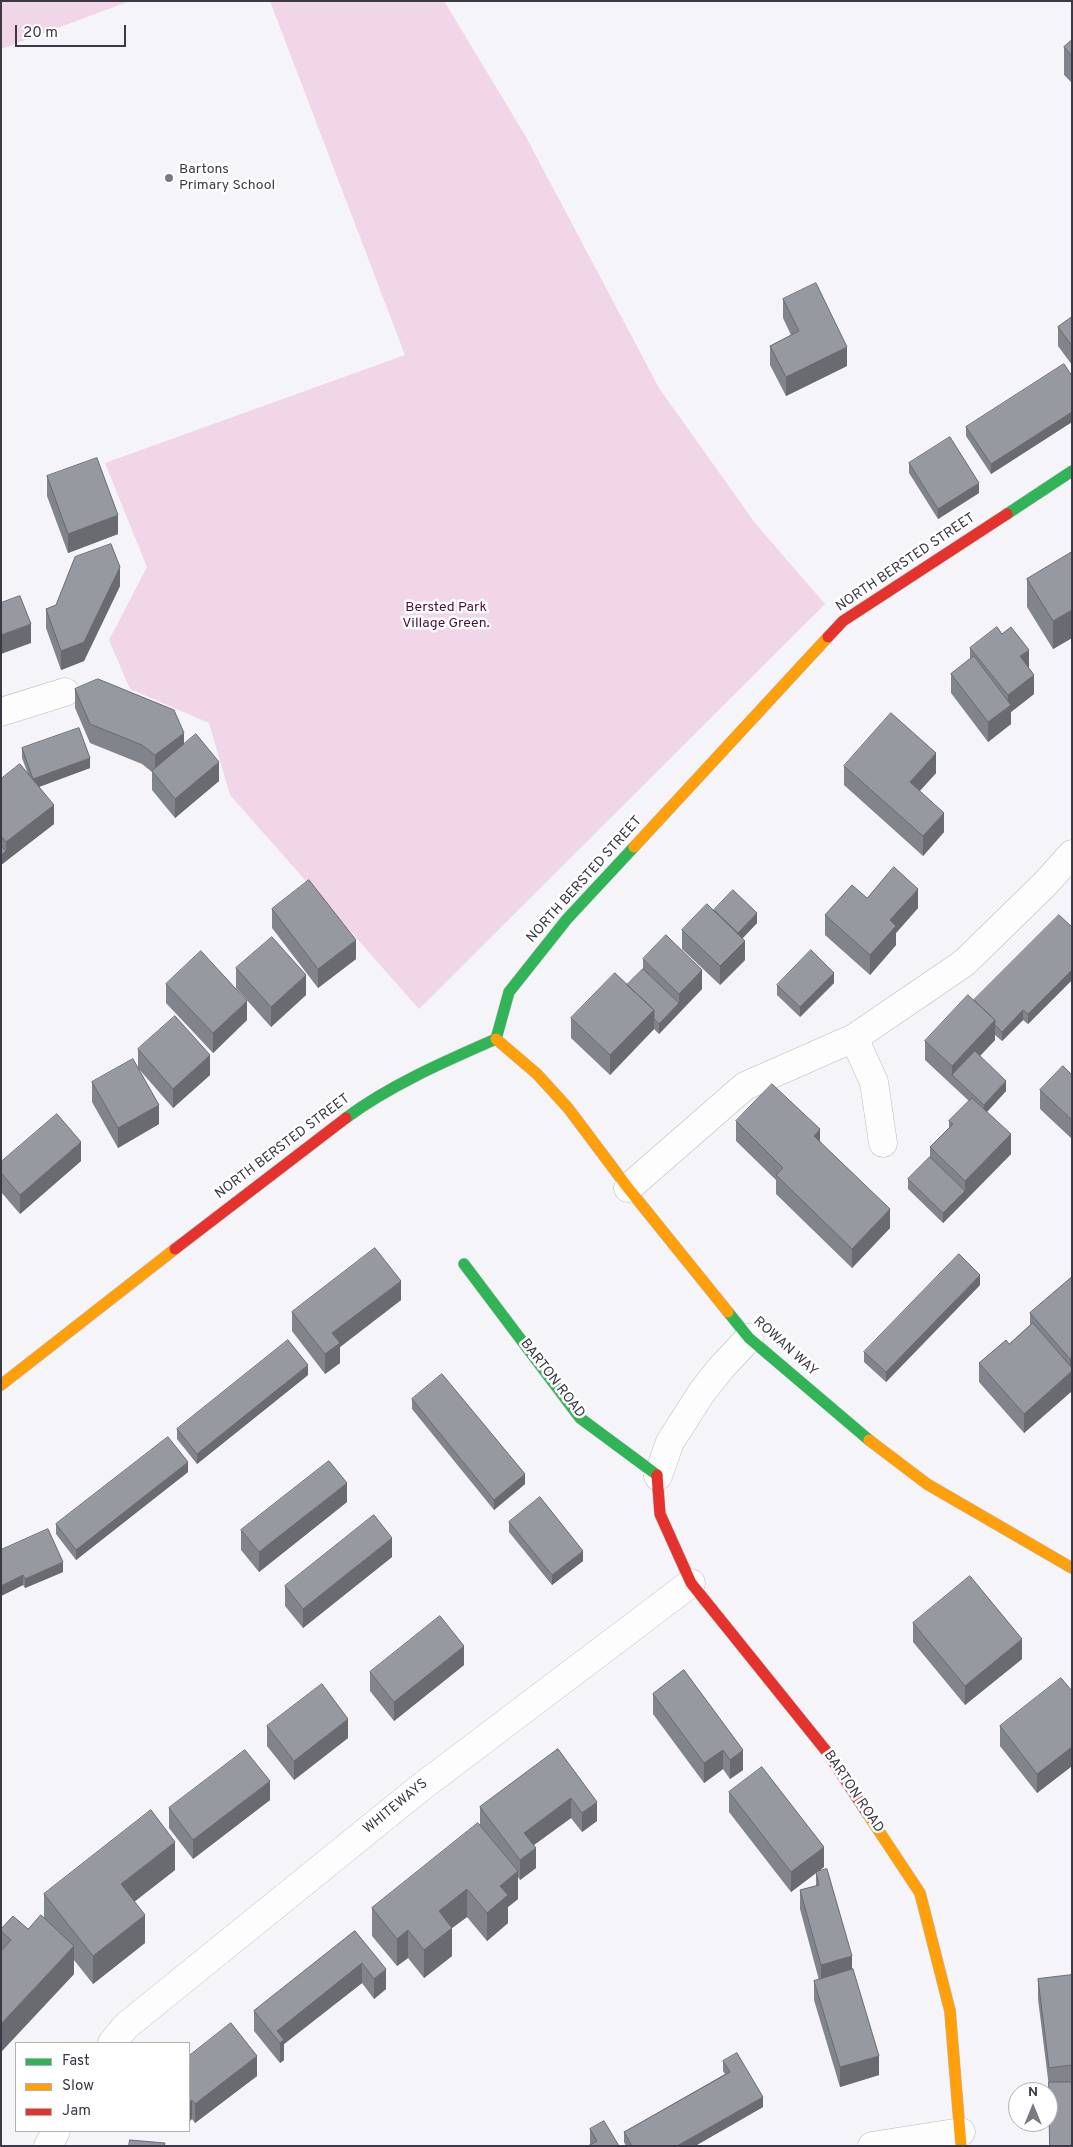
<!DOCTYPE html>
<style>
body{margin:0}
#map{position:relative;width:1073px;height:2147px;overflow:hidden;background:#f4f4f9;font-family:Overpass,sans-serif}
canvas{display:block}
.frame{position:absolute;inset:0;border:2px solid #3a3945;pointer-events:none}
.legend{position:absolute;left:15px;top:2042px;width:175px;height:90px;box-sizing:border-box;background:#fff;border:1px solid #b0b0b5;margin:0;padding:6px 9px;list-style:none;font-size:15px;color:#3a3945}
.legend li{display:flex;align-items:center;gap:10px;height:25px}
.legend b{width:25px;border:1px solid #b0b0b5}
.north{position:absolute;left:1008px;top:2082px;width:50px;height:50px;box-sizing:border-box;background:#fff;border:1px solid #b0b0b5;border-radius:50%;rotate:0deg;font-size:14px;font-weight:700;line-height:20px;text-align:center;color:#3a3945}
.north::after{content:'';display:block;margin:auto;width:18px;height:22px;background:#7b7a84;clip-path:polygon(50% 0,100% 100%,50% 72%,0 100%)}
.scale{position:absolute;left:15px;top:25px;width:111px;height:22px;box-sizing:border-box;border:2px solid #3a3945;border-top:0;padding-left:6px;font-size:15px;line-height:18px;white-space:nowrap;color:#3a3945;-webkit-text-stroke:4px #fff;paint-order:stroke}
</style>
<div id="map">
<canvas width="1073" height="2147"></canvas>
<div class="frame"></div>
<ul class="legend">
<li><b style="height:6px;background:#30b455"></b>Fast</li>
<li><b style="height:6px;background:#ff9f0a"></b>Slow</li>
<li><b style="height:6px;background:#e5322d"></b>Jam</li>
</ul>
<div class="north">N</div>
<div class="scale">20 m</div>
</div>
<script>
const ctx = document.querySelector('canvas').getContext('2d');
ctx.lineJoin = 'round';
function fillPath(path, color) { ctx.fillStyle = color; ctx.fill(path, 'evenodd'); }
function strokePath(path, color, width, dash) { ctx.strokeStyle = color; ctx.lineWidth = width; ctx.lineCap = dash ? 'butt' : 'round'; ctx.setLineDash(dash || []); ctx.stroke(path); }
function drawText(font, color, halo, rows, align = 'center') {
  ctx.font = font + ' Overpass,sans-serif'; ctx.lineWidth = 5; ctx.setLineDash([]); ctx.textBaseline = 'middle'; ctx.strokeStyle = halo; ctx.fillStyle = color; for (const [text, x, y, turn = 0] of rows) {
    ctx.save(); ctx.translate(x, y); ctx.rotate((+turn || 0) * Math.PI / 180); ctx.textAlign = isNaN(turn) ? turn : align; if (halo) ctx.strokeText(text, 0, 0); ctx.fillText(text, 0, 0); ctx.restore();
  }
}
fillPath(new Path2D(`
 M1 1H130L1 49Z
 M270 1H444L526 137 659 388 755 523 825 604 419 1009 230 795 209 723 130 689 109 640 147 567 105 463 405 355Z`), '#f0d6e7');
const street = new Path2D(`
 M1 712 65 692
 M854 1038 874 1082 883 1143
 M628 1188 745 1086 854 1038 964 963 1045 884 1072 854
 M658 1476 670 1442 702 1392 721 1368 749 1338
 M112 2043 126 2026 420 1788 691 1583
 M48 2146 56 2131
 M872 2146 961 2132`);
const fast = new Path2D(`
 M1007 514 1072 471
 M496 1039 509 992 567 919 634 847
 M346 1118C390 1085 446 1061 496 1039
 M464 1264 580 1418 657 1475
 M728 1312 749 1338 869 1440`);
const slow = new Path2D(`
 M634 847 828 637
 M496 1039 537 1074 568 1108 628 1188 728 1312
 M1 1385 175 1249
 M869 1440 927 1484 1072 1568
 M867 1813 920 1893 950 2011 961 2146`);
const jam = new Path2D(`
 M828 637 843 621 1007 514
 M175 1249 346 1118
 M657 1475 660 1514 691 1583 827 1752 867 1813`);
strokePath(street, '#babac1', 29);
strokePath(fast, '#babac1', 12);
strokePath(slow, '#babac1', 12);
strokePath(jam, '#babac1', 12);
strokePath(street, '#fdfdfe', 28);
strokePath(fast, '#30b455', 11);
strokePath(slow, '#ff9f0a', 11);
strokePath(jam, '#e5322d', 11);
fillPath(new Path2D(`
 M1072 40V83L1064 75V47Z
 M783 299 847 366 786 396 770 365V346L791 335 783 318Z
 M1072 317V365L1058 346V327Z
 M1072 376V422L991 474 966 436V427Z
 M909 463 979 493 938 519 909 473Z
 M47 476 118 534 68 553 47 496Z
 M1072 552V638L1053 649 1027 607V579Z
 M120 586 84 661 61 670 46 628V609Z
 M1002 634 1029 668 1034 694 1011 712V724L988 742 951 693V674L970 659V648Z
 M75 689 184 744 219 781 175 818 152 790V772L142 764 90 743 75 708Z
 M22 748 90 768 39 787 54 824 1 865V779L28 774 22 758Z
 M844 766 936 773 919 791 944 832 923 856 844 785Z
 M867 898 918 908 896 933V945L870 975 825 935V915Z
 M272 909 356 959 318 988 272 928Z
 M714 910 757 923 743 938 745 960 720 985 682 949V930Z
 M1072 927V980L1028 1024 1023 1020 1002 1041 995 1035V1040L980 1056 1006 1091 987 1112 1011 1154 943 1223 908 1189V1179L930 1157V1147L949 1128V1121L969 1101 925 1060V1041L974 1000Z
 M643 959 702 989 659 1034 654 1029 610 1075 571 1038V1018L627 985 643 969Z
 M236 968 306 995 271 1027 236 988Z
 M834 983 800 1017 777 995V985Z
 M166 984 247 1020 213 1053 166 1003Z
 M138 1049 210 1075 173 1108 138 1068 159 1124 118 1148 92 1102V1082L138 1068Z
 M1072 1075V1139L1040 1109V1090Z
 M736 1121 820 1141 890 1228 852 1268 776 1194V1180L736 1141Z
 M81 1161 20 1214 1 1192V1162Z
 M1072 1277V1391L1024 1433 979 1382V1363L1009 1344 1030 1325V1313Z
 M980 1285 886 1382 864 1362V1352Z
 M401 1300 340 1347V1363L325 1374 292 1331V1312Z
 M308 1375 197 1464 177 1439V1429Z
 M412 1399 525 1484 494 1510 412 1409Z
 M188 1472 76 1560 56 1534V1524Z
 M347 1502 259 1572 241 1550V1530Z
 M509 1522 583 1561 552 1585 509 1532Z
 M1 1550 63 1572 25 1588 23 1585 1 1596Z
 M392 1557 303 1628 285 1606V1586Z
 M913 1623 1022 1659 965 1705 913 1642Z
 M464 1665 394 1721 370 1691V1672Z
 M684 1670 743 1770 730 1779 723 1769 704 1783 653 1714V1694Z
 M1072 1691V1766L1037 1793 1000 1746V1726Z
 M267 1726 348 1738 294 1780 267 1746Z
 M558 1749 597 1821 582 1832 571 1818 534 1845 536 1868 520 1880 518 1877V1899L508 1907V1923L487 1941 467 1917 452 1928V1956L424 1978 408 1958 397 1966 372 1936V1908L480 1825V1807Z
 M729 1792 824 1867 817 1872 852 1970 879 2075 840 2087 814 2000V1981L819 1980 800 1909V1890L816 1886V1873L791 1892 729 1812Z
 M270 1800 193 1859 169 1828V1808Z
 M175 1870 134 1902 145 1943 93 1984 74 1960V1974L1 2052V1929H28L44 1918V1894Z
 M355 1931 386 1989 374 1999 362 1983 284 2044V2060L280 2063 254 2031V2011Z
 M1072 1975V2146H1050L1049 2087 1038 1999V1979Z
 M189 2056 257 2076 195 2123 192 2119Z
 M723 2061 763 2107 695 2146H626L624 2142V2132L725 2074 723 2071Z
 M590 2129 619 2146 590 2145Z`), '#81848a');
fillPath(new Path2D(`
 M847 347V366L786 396V377Z
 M1072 412V422L991 474V464Z
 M979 483V493L938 519V509Z
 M118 515V534L68 553V534Z
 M120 567V586L84 661 61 670V651Z
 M1072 610V638L1053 649V621Z
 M31 624V643L1 654V635Z
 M1029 650V669L1020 656Z
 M1034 675V694L1011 712V724L988 742V722L1008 708V695Z
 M184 733V753L155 774V755Z
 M936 753V773L910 802V782Z
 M90 758V768L33 789V779Z
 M219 762V781L175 818V799Z
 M54 805V824L1 865V855L6 851V842Z
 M944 813V832L923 856V836Z
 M918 889V908L896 933V945L870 975V955L890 920Z
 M757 913V923L733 948V938Z
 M356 940V959L318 988V969Z
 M745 941V960L720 985V966Z
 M702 970V989L659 1034V1024L679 1003V994Z
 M1072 970V980L1028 1024V1014Z
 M834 973V983L800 1017V1007Z
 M306 975V995L271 1027V1007Z
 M247 1001V1020L213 1053V1033Z
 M654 1010V1029L610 1075V1055Z
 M1023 1010V1020L1002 1041V1032Z
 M995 1020V1040L957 1080 952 1075V1066Z
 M210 1055V1075L173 1108V1089Z
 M1006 1081V1091L984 1115V1105Z
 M159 1105V1124L118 1148V1128Z
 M820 1129V1149L814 1136Z
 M1011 1134V1154L965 1201V1181Z
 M81 1142V1161L20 1214V1195Z
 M965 1191V1201L943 1223V1213Z
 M890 1209V1228L852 1268V1249Z
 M980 1275V1285L886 1382V1372Z
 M401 1281V1300L340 1347V1363L325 1374V1354L332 1333Z
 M1072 1358V1391L1024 1433V1414L1070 1373V1359Z
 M308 1365V1375L197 1464V1454Z
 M188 1462V1472L76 1560V1550Z
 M525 1474V1484L494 1510V1500Z
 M347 1483V1502L259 1572V1552Z
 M392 1538V1557L303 1628V1609Z
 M583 1551V1561L552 1585V1575Z
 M63 1562V1572L25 1588V1579Z
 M23 1575V1585L1 1596V1586Z
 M1022 1639V1659L965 1705V1686Z
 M464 1646V1665L394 1721V1702Z
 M348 1719V1738L294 1780V1761Z
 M1072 1747V1766L1037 1793V1774Z
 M723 1750V1769L704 1783V1763Z
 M743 1750V1770L730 1779V1760Z
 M270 1781V1800L193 1859V1840Z
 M571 1798V1818L524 1852V1833Z
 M597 1802V1821L582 1832V1813Z
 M175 1842V1870L121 1912V1884Z
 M824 1847V1867L791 1892V1872Z
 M536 1848V1868L520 1880V1860Z
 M518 1871V1899L508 1907V1923L487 1941V1913L500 1886Z
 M467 1889V1917L452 1928V1956L424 1978V1950L439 1911Z
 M145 1915V1943L93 1984V1956Z
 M408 1930V1958L397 1966V1939Z
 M74 1946V1974L1 2052V2024Z
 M852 1956V1976L821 1984V1965Z
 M362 1963V1983L284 2044V2060L280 2063V2043L277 2031Z
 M386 1969V1989L374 1999V1979Z
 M257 2056V2076L195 2123V2104Z
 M879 2056V2075L840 2087V2067Z
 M763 2097V2107L695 2146H677Z
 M192 2100V2119L189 2122V2102Z`), '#696b70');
const building = new Path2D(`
 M1072 40V56L1064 47Z
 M816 283 847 347 786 377 770 346 799 331 783 299Z
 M1072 317V346L1058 327Z
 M1064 364 1072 376V412L991 464 966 427Z
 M950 437 979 483 938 509 909 463Z
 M97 458 118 515 68 534 47 476Z
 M111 544 120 567 84 642 61 651 46 609 56 605 75 557Z
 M1072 552V610L1053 621 1027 579Z
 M20 596 31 624 1 635V603Z
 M997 627 1002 634 1011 627 1029 650 1020 656 1034 675 1008 695 970 648Z
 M974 656 1011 705 988 722 951 674Z
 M98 679 174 710 184 733 155 755 142 745 90 724 75 689Z
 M891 713 936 753 910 782 944 813 923 836 844 766Z
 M79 728 90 758 33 779 22 748Z
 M196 734 219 762 175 799 152 771Z
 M20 764 54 805 6 842 1 836V779Z
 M1 846 6 851 1 855Z
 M894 867 918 889 890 920 896 926 870 955 825 915 852 885 867 898Z
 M309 880 356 940 318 969 272 909Z
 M733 890 757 913 738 933 714 910Z
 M707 904 745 941 720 966 682 930Z
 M1059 915 1072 927V970L1028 1014 1023 1010 1002 1032 995 1025V1020L974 1000Z
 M666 935 702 970 679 994 643 959Z
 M272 937 306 975 271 1007 236 968Z
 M811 950 834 973 800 1007 777 985Z
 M201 951 247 1001 213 1033 166 984Z
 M643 969 679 1003 659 1024 654 1019V1010L627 985Z
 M615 973 654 1010 610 1055 571 1018Z
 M968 995 995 1020 952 1066 925 1041Z
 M175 1016 210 1055 173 1089 138 1049Z
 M975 1051 1006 1081 984 1105 952 1075Z
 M133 1059 159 1105 118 1128 92 1082Z
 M1063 1066 1072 1075V1120L1040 1090Z
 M772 1084 820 1129 814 1136 890 1209 852 1249 776 1175 783 1168 736 1121Z
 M972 1098 1011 1134 965 1181 930 1147 953 1124 949 1121Z
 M57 1114 81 1142 20 1195 1 1173V1162Z
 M930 1157 965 1191 943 1213 908 1179Z
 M375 1248 401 1281 332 1333 340 1343 325 1354 292 1312Z
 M959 1254 980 1275 886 1372 864 1352Z
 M1072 1277V1358L1070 1359 1030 1313Z
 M1033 1323 1072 1368V1371L1024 1414 979 1363 1006 1340 1009 1344Z
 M288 1340 308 1365 197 1454 177 1429Z
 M442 1374 525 1474 494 1500 412 1399Z
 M168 1437 188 1462 76 1550 56 1524Z
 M329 1461 347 1483 259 1552 241 1530Z
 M540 1497 583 1551 552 1575 509 1522Z
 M374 1515 392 1538 303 1609 285 1586Z
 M48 1529 63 1562 25 1579 23 1575 1 1586V1550Z
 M970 1576 1022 1639 965 1686 913 1623Z
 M440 1616 464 1646 394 1702 370 1672Z
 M684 1670 743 1750 730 1760 723 1750 704 1763 653 1694Z
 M1061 1678 1072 1691V1747L1037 1774 1000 1726Z
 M322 1684 348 1719 294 1761 267 1726Z
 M558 1749 597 1802 582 1813 571 1798 524 1833 536 1848 520 1860 480 1807Z
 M245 1750 270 1781 193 1840 169 1808Z
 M762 1767 824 1847 791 1872 729 1792Z
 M151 1810 175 1842 121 1884 145 1915 93 1956 44 1894Z
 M478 1823 518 1871 500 1886 508 1895 487 1913 467 1889 439 1911 452 1928 424 1950 408 1930 397 1939 372 1908Z
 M827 1869 852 1956 821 1965 800 1890 819 1885 816 1872Z
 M41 1915 74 1946 1 2024V1951L11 1940 1 1931V1929L13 1916 28 1929Z
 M355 1931 386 1969 374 1979 362 1963 277 2031 284 2040 280 2043 254 2011Z
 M853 1969 879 2056 840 2067 814 1981Z
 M1072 1975V2065L1049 2068 1038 1979Z
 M231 2023 257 2056 195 2104 192 2100 189 2102V2056Z
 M737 2053 763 2097 677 2146H632L624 2132 730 2072 723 2061Z
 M1049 2082H1072V2146H1050Z
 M604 2121 619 2146H588L597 2141 590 2129Z
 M130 2140 165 2143 164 2146H129Z`);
fillPath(building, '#9699a0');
strokePath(building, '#696b70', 1);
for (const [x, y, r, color] of [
 [169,178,5,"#7b7a84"]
]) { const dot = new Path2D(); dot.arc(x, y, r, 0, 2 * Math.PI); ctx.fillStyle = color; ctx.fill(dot); strokePath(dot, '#fff', 2); }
drawText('14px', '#3a3945', '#fff', [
 ["Bartons",179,170],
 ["Primary School",179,186]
], 'left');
drawText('14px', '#3a3945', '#fff', [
 ["NORTH BERSTED STREET",906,563,-34],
 ["NORTH BERSTED STREET",585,880,-48],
 ["NORTH BERSTED STREET",283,1147,-37],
 ["ROWAN WAY",785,1347,42],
 ["BARTON ROAD",552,1379,52],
 ["BARTON ROAD",853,1792,56],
 ["WHITEWAYS",396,1807,-39]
]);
drawText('14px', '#4a0d37', '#fff', [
 ["Bersted Park",446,608],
 ["Village Green.",446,624]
]);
</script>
